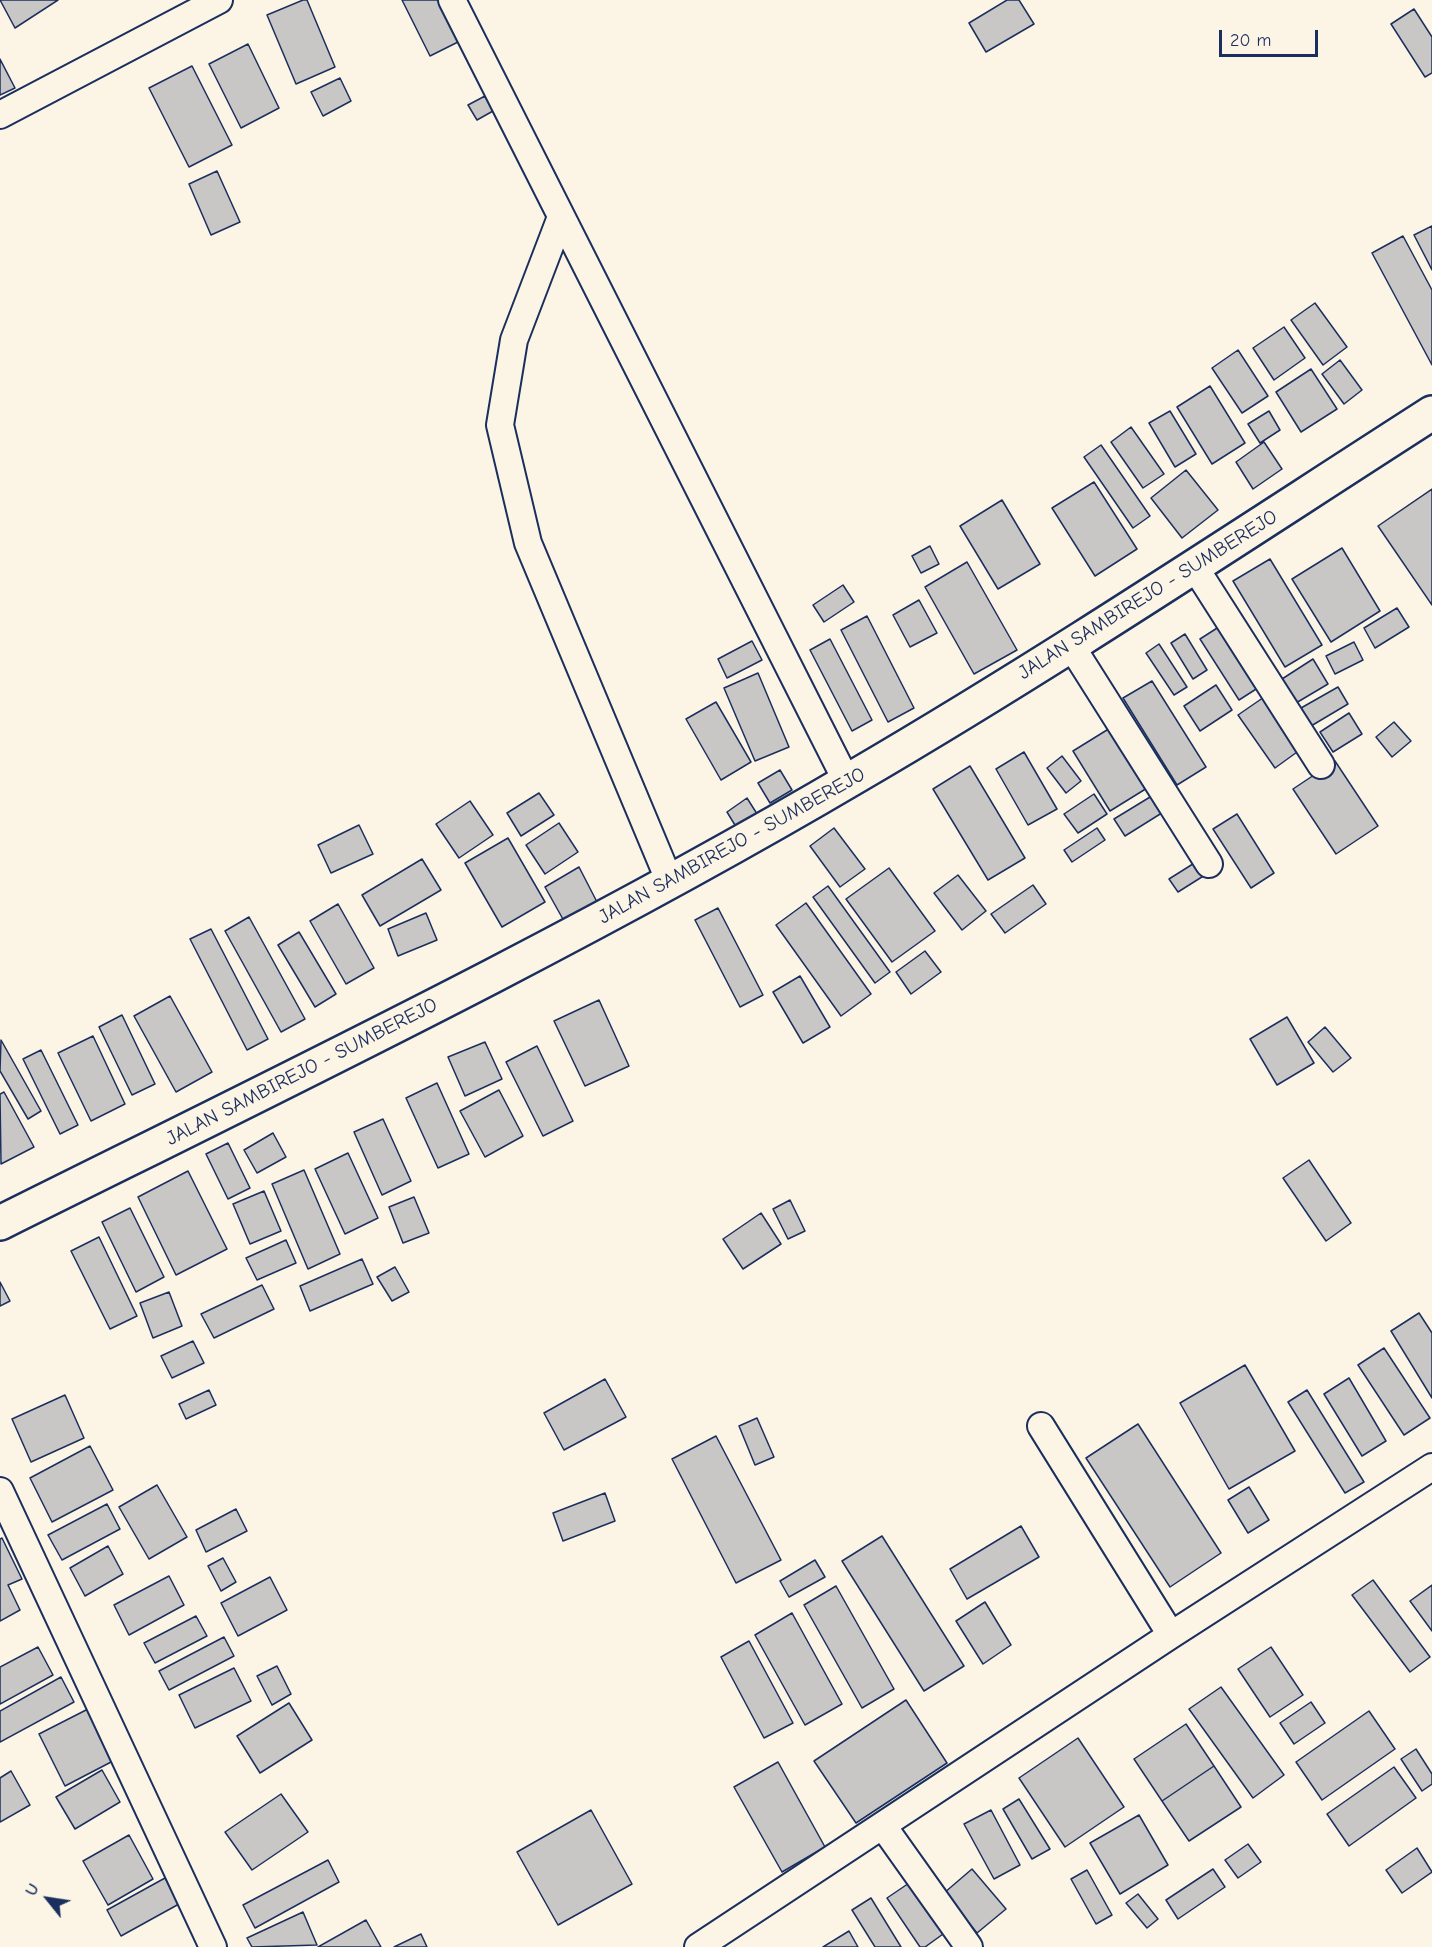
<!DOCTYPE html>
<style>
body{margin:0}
#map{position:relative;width:1432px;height:1947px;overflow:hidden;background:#fcf5e5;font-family:"Comic Neue",sans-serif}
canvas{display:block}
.north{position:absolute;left:18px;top:1869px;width:60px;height:60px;-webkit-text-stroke:4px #fcf5e5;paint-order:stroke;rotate:300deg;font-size:16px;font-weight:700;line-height:24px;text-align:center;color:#1b2f5e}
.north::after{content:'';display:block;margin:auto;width:21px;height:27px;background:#1b2f5e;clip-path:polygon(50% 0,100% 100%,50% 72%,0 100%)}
.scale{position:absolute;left:1219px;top:30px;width:99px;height:27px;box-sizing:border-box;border:3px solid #1b2f5e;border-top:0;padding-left:8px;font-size:18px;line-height:21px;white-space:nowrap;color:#1b2f5e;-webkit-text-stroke:4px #fcf5e5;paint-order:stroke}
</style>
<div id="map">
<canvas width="1432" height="1947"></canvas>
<div class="north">U</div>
<div class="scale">20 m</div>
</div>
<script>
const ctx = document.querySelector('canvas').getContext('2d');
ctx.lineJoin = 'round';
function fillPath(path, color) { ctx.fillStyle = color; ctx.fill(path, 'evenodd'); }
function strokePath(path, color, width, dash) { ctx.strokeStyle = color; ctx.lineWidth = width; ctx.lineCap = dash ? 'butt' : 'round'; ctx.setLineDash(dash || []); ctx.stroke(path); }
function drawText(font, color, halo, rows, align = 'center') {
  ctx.font = font + ' "Comic Neue",sans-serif'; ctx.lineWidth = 4.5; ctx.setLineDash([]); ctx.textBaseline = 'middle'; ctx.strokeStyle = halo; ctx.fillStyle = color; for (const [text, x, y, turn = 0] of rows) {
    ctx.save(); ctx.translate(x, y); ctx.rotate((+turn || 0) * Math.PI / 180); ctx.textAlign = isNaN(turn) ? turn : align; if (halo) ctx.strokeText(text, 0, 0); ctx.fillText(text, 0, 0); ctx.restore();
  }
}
const building = new Path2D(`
 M0 0H58L15 28Z
 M303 0H307L335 67 296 84 267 15Z
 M402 0H442L462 40 430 56Z
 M1007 0H1019L1034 24 986 52 969 23Z
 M1414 9 1432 37V73L1425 77 1391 24Z
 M248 44 279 108 241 128 209 64Z
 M0 59 15 88 0 95Z
 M192 66 232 145 189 167 149 88Z
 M340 78 351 101 323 116 311 92Z
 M485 96 493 111 477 120 468 105Z
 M217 171 240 222 211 235 189 184Z
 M1432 226V270L1414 235Z
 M1403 236 1432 290V365L1372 253Z
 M1315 303 1347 347 1323 365 1291 320Z
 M1284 327 1305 358 1274 380 1253 348Z
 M1238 350 1268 396 1242 413 1212 368Z
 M1340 360 1362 390 1344 404 1322 374Z
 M1311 369 1337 409 1301 432 1276 392Z
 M1210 386 1245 443 1212 464 1177 407Z
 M1170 411 1196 454 1175 467 1149 423Z
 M1269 411 1280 430 1260 443 1248 424Z
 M1131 427 1164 474 1143 488 1111 442Z
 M1264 442 1282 469 1253 489 1236 462Z
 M1101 445 1150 516 1133 528 1084 457Z
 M1186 470 1218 510 1182 538 1151 498Z
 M1094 482 1137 549 1095 576 1052 508Z
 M1432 489V605L1378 526Z
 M1002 500 1040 564 998 589 960 526Z
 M930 546 939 564 921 573 912 556Z
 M1342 548 1380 611 1331 642 1292 579Z
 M1270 559 1322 645 1285 667 1233 581Z
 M967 562 1017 650 974 674 925 587Z
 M843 585 854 602 824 622 813 605Z
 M919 600 937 633 910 647 893 615Z
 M1397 608 1409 627 1375 648 1364 628Z
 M867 616 914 708 888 722 841 630Z
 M1225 623 1264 684 1239 700 1200 639Z
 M1185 634 1207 670 1193 679 1171 643Z
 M830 639 872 720 852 731 810 650Z
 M752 641 762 660 727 678 718 659Z
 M1354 642 1363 660 1335 674 1326 656Z
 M1159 644 1187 687 1174 695 1146 653Z
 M1313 659 1328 684 1296 703 1282 679Z
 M758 673 789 747 755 761 724 688Z
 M1152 681 1206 767 1177 785 1123 698Z
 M1216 685 1232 710 1200 731 1184 706Z
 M1338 687 1348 704 1311 726 1301 708Z
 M1267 695 1304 747 1275 768 1238 715Z
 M716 702 751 762 721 780 686 719Z
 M1349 713 1362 734 1333 752 1320 732Z
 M1394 722 1411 741 1392 757 1376 737Z
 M1115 725 1152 785 1110 811 1073 751Z
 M1024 752 1057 809 1028 825 996 769Z
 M1062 756 1081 781 1066 793 1047 768Z
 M1335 761 1378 826 1336 854 1293 789Z
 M970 766 1025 858 988 880 933 789Z
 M780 770 792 790 770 803 758 783Z
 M539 793 554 815 521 836 507 813Z
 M1094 794 1107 814 1078 833 1064 814Z
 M1155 794 1165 811 1125 836 1114 819Z
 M747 798 759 817 738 830 727 812Z
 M470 801 493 835 459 858 436 824Z
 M1237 814 1274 873 1251 888 1213 829Z
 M559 823 578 852 545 874 526 845Z
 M359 825 373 854 331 873 318 845Z
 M834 828 865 869 840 887 810 846Z
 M1097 828 1105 840 1072 862 1064 850Z
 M508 838 545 902 502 927 465 863Z
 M422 859 441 890 380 926 362 895Z
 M1196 862 1205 875 1178 892 1169 879Z
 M579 867 597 902 564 921 545 887Z
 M889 868 935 931 892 962 846 899Z
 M958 875 986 911 962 930 934 893Z
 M1033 885 1046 904 1005 933 991 914Z
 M828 886 890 972 875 983 813 897Z
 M806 903 871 994 841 1016 776 925Z
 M338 904 374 968 346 984 310 921Z
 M718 908 763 995 740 1007 695 920Z
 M426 913 437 940 398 956 388 929Z
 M249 917 305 1019 281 1032 225 931Z
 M211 929 268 1039 247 1050 190 939Z
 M299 932 336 994 315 1007 278 945Z
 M925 951 941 972 911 994 896 972Z
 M800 976 830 1027 803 1043 773 992Z
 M170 996 212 1072 176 1092 134 1016Z
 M599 1000 629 1066 585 1086 554 1021Z
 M122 1015 155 1084 132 1095 99 1027Z
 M1287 1017 1314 1063 1277 1085 1250 1039Z
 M1325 1027 1351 1058 1333 1072 1308 1042Z
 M93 1036 125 1104 91 1121 58 1053Z
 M1 1040 41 1111 28 1119 0 1071Z
 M485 1042 502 1079 465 1096 448 1057Z
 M537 1046 573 1121 543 1136 506 1062Z
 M41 1050 78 1125 60 1134 23 1059Z
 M437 1083 469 1154 438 1168 406 1098Z
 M499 1090 523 1136 485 1157 460 1111Z
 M4 1092 34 1147 1 1164 0 1094Z
 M383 1119 411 1181 382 1195 354 1132Z
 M273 1133 286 1157 257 1173 244 1150Z
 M228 1143 250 1188 228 1199 206 1154Z
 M348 1153 378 1218 345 1234 315 1169Z
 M1309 1160 1351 1223 1326 1241 1283 1178Z
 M304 1170 340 1254 308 1269 272 1184Z
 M188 1171 227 1249 176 1275 138 1197Z
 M264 1191 281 1231 250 1244 233 1204Z
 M414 1197 429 1233 403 1243 389 1207Z
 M790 1200 805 1231 788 1239 773 1209Z
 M130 1208 164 1277 136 1292 102 1222Z
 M761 1213 781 1244 743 1269 723 1239Z
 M99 1237 137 1316 110 1329 71 1251Z
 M286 1240 296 1263 257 1280 246 1258Z
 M362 1259 373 1284 310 1311 300 1286Z
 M395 1267 409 1292 392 1301 377 1277Z
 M0 1282 10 1301 0 1306Z
 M262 1285 274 1309 214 1338 201 1314Z
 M169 1292 182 1326 153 1338 140 1303Z
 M1419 1313 1432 1333V1398L1391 1331Z
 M193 1341 204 1363 172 1378 161 1356Z
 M1384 1348 1430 1418 1404 1435 1358 1365Z
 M1245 1365 1295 1451 1229 1489 1180 1403Z
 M1349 1378 1386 1441 1362 1456 1324 1394Z
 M605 1379 626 1417 564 1450 544 1413Z
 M209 1390 216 1405 186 1419 179 1404Z
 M1307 1390 1364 1482 1345 1493 1288 1402Z
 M65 1395 84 1438 31 1462 12 1419Z
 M757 1418 774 1457 755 1465 739 1426Z
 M1138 1424 1221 1553 1170 1587 1086 1458Z
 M716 1436 781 1560 736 1583 672 1459Z
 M90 1446 113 1490 52 1522 30 1478Z
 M157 1485 187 1537 149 1559 119 1507Z
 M1249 1487 1269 1520 1248 1533 1228 1500Z
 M605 1493 615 1521 563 1541 553 1513Z
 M107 1504 120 1529 62 1560 48 1535Z
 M236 1509 247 1531 206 1552 196 1530Z
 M1021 1526 1039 1557 967 1599 950 1569Z
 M882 1536 964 1666 924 1691 842 1561Z
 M2 1538 22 1579 8 1585 20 1610 0 1621V1539Z
 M108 1546 123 1574 85 1596 70 1568Z
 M223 1558 236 1582 221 1591 208 1566Z
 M815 1560 825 1577 789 1597 780 1581Z
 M169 1576 184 1605 129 1635 114 1605Z
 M270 1577 287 1610 238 1636 221 1603Z
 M1373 1580 1430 1657 1410 1672 1352 1595Z
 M1432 1585V1631L1410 1601Z
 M836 1586 894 1689 862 1708 804 1605Z
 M985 1602 1011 1645 983 1664 956 1621Z
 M792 1613 842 1704 805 1725 755 1635Z
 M196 1616 207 1636 155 1663 144 1643Z
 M224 1637 234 1656 169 1690 159 1671Z
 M749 1641 793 1723 764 1738 721 1657Z
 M38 1647 53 1675 0 1704V1667Z
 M1271 1647 1303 1695 1270 1717 1238 1669Z
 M277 1666 291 1694 272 1705 257 1676Z
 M234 1668 251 1701 195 1728 179 1695Z
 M61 1677 74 1702 0 1742V1711Z
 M1221 1687 1284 1775 1253 1798 1189 1709Z
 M906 1700 947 1763 856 1823 814 1761Z
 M1311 1702 1325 1723 1294 1744 1280 1723Z
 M289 1703 312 1740 260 1773 237 1736Z
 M88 1709 113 1761 65 1786 39 1734Z
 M1369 1711 1395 1749 1322 1800 1296 1762Z
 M1186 1724 1214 1766 1162 1801 1134 1759Z
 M1078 1738 1124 1807 1065 1847 1019 1778Z
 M1416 1749 1432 1774V1784L1422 1791 1401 1759Z
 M778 1762 825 1847 782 1872 734 1787Z
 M1214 1766 1241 1807 1189 1841 1162 1801Z
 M1394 1767 1416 1798 1349 1846 1327 1814Z
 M102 1770 120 1802 75 1829 56 1797Z
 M11 1771 30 1805 0 1822V1778Z
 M281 1794 308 1832 252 1870 225 1832Z
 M1019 1799 1050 1849 1032 1859 1003 1809Z
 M591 1810 632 1884 558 1925 517 1852Z
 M991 1810 1020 1865 994 1879 964 1824Z
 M1139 1815 1168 1865 1120 1894 1090 1843Z
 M129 1835 153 1879 108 1905 83 1861Z
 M1248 1844 1261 1862 1238 1878 1225 1860Z
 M1417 1848 1432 1872 1402 1893 1386 1870Z
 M328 1860 339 1882 255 1928 243 1905Z
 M972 1869 1006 1909 977 1933 944 1893Z
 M1213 1869 1225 1887 1178 1919 1166 1900Z
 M1087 1870 1112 1915 1096 1924 1071 1879Z
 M165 1878 179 1904 121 1936 107 1910Z
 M915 1879 950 1929 925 1947H920L887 1898Z
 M1138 1894 1158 1919 1147 1928 1126 1903Z
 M871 1898 901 1947H875L852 1910Z
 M303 1912 317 1945 252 1947 247 1938Z
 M366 1920 381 1947H318Z
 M849 1931 858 1947H823Z
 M421 1934 427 1947H394Z`);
fillPath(building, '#c8c7c6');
strokePath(building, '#1b2f5e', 1.5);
const street = new Path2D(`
 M452 0 847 782
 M0 115 219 0
 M561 217 514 340 500 425 528 543 669 880
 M1194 566 1321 765
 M1070 644 1209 864
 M1041 1426 1171 1635
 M0 1491 213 1947
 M883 1826 969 1947
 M698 1947 1171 1635 1432 1467`);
const secondary = new Path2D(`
 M0 1223C289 1079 580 939 858 775 1053 661 1242 535 1432 413`);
strokePath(street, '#1b2f5e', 30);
strokePath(secondary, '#1b2f5e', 38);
strokePath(street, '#fcf5e5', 26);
strokePath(secondary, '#fcf5e5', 33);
drawText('20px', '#1b2f5e', '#fcf5e5', [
 ["JALAN SAMBIREJO - SUMBEREJO",1148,595,-32],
 ["JALAN SAMBIREJO - SUMBEREJO",732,846,-29],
 ["JALAN SAMBIREJO - SUMBEREJO",302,1072,-27]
]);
</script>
